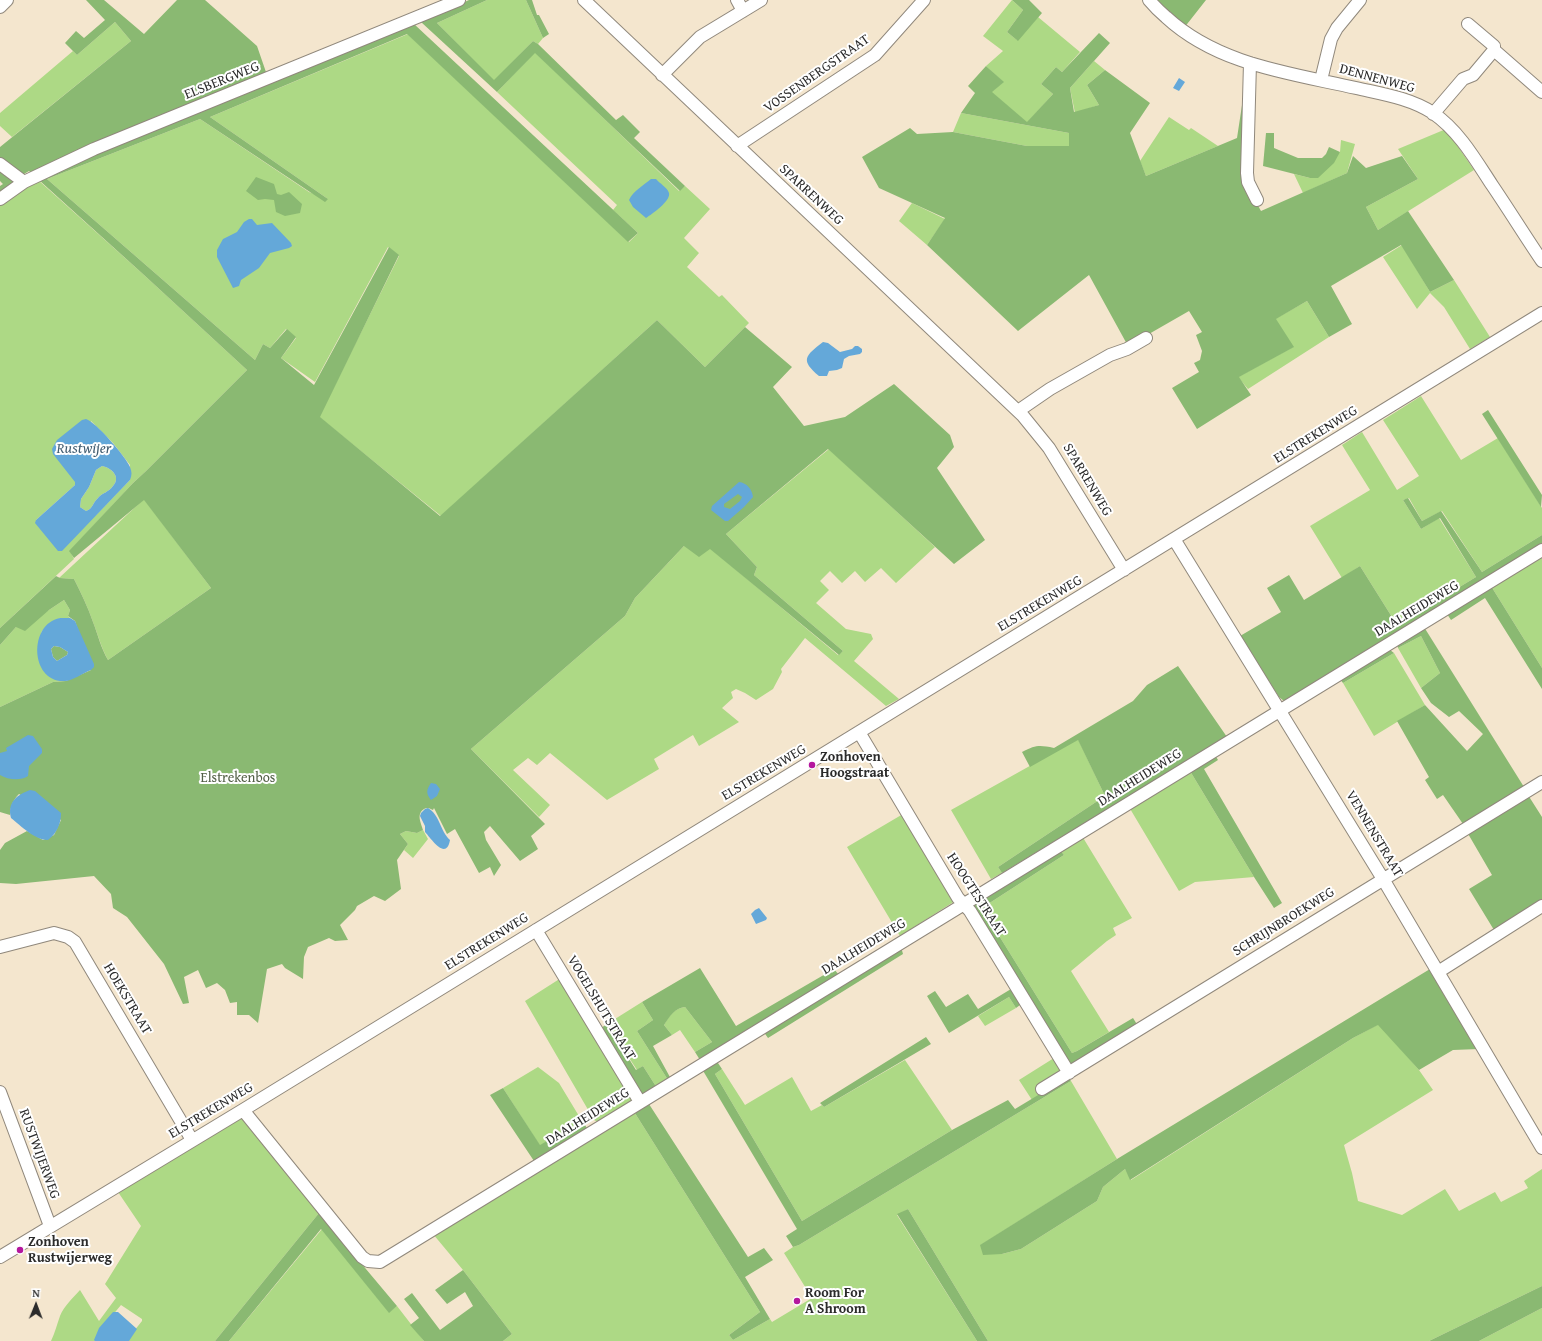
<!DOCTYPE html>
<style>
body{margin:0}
#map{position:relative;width:1542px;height:1341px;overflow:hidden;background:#f4e6ce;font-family:"Gentium Book Plus",serif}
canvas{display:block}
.north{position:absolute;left:16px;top:1285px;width:40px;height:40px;-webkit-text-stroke:3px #fff;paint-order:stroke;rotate:1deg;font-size:11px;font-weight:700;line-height:16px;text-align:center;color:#2b2b2b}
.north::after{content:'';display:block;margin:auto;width:14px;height:18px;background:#2b2b2b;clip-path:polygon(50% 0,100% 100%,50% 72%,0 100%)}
</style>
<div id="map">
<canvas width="1542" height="1341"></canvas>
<div class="north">N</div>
</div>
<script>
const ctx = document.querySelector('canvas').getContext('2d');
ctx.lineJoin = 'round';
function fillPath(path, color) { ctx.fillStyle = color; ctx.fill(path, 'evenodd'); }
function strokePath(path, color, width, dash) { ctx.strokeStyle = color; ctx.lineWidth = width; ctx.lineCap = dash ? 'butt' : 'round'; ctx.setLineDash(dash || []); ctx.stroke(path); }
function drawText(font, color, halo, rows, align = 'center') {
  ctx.font = font + ' "Gentium Book Plus",serif'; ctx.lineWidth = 4; ctx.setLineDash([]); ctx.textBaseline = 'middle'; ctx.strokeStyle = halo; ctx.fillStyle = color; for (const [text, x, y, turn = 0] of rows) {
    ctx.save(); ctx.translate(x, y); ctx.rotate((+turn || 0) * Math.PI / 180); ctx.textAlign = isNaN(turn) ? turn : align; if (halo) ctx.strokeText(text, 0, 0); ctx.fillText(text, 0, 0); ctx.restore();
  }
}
fillPath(new Path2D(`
 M487 0H526L543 38 538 44 533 41 494 81 437 23Z
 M1012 0 1023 10 1007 32 1017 40 1038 17 1080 52 1062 72 1056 67 1041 84 1053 94 1027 123 991 92 1003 82 986 66 1003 51 983 36Z
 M115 22 131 41 12 137 0 126V113L73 51 77 55Z
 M408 34 629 242 638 233 613 210 617 205 497 92 535 52 679 191 685 186 710 209 684 238 699 253 687 267 719 297 722 295 749 323 705 367 657 320 441 516 319 417 399 256 388 247 315 382 281 358 296 338 286 329 270 348 263 344 255 360 47 179 200 119 309 192 328 199 210 117Z
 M1094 61 1105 70 1087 85 1099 105 1075 113 1070 88Z
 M961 113 1069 133V146H1027L953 132Z
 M1169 117 1189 130 1191 128 1218 146 1146 176 1140 161Z
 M1446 129 1474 170 1378 230 1366 207 1418 179 1398 149Z
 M1341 140 1355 144 1347 173 1303 193 1294 174 1310 178 1340 152Z
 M37 179 144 275 247 370 146 471 133 483 70 551 74 559 0 628V204ZM91 421 113 443 130 465V480L96 515 36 520 75 485Z
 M912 203 945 219 927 245 899 221Z
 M1402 245 1430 292 1454 280 1490 337 1470 349 1444 307 1430 293 1417 309 1383 257Z
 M1307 301 1329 337 1248 389 1238 377 1293 347 1275 319Z
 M1421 396 1461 460 1498 438 1542 508V535L1482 572 1442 511 1422 521 1409 498 1403 500 1421 529 1439 518 1476 577 1397 625 1360 566 1342 578 1310 526 1370 490 1342 445 1362 432 1397 490 1419 476 1383 420Z
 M829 449 935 547 896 583 881 568 865 582 855 571 842 583 830 571 820 581 829 590 816 603 846 629 871 634 873 639 854 661 899 699 886 706 805 638 781 669 782 672 773 689 756 700 745 693 736 689 731 692 733 698 722 708 739 722 699 746 693 735 654 759 659 769 607 800 550 753 537 765 528 758 513 770 550 805 539 817 471 749 625 616 635 598 685 545 710 548 838 655 843 651 754 575 757 567 726 534Z
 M102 466C112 468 121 477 113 486 109 492 102 493 98 498 93 502 93 509 86 511L80 507 81 499 89 487 96 470Z
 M144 499 211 588 108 660C101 647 98 635 93 622 88 607 81 593 74 579L59 578Z
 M1542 555V668L1491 586Z
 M64 600 70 610 68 616 70 618H60L42 631 40 638 54 679 66 681 53 682 0 707V645L16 627 49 610Z
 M1421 636 1440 673 1421 688 1398 648Z
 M1394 653 1425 705 1374 736 1343 683Z
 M1078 739 1105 796 998 867 1002 873 991 879 951 810Z
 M1190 771 1254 877 1195 882 1179 891 1129 807Z
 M903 814 955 901 900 936 847 847Z
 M423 830 428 839 413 858 404 850 408 844 400 834 406 831 417 833Z
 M1082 836 1132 918 1113 928 1116 935 1107 941 1071 971 1109 1032 1077 1051 1072 1053 988 918 985 908 988 904 1064 855 1060 850Z
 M561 978 632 1094 633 1102 598 1122 594 1120 525 1001Z
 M1009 997 1016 1008 985 1026 978 1016Z
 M642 1002 653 1020 637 1031 668 1080 657 1088 643 1066 637 1070 607 1024Z
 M685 1007 712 1042 695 1052 680 1030 672 1035 664 1025C669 1016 675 1008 685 1007Z
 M1379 1024 1419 1070 1433 1090 1344 1145 1352 1173 1358 1201 1402 1215 1445 1189 1459 1211 1495 1192 1501 1202 1528 1188 1524 1181 1542 1169V1286L1429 1341H988L908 1209 897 1215 977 1341H503L512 1334 463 1270 433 1234 633 1110 760 1312 729 1335 733 1340 770 1319 772 1322 812 1298 784 1253 793 1247 799 1245 1071 1081 1117 1159 981 1245 1002 1254 1021 1249 1097 1201 1103 1187 1125 1169 1131 1180 1353 1038Z
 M1054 1058 1062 1071 1036 1087 1041 1094 1032 1100 1019 1080Z
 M905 1060 952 1130 802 1221 715 1074 722 1069 745 1105 792 1077 811 1111 822 1105 824 1107Z
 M538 1067 559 1083 582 1121 540 1146 503 1088Z
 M242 1117 319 1213 215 1341H126L142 1321V1319L121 1305 97 1334 99 1341H51C55 1333 57 1324 60 1316 64 1306 73 1298 80 1290L99 1321 116 1298 105 1284 141 1226 118 1192Z
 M322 1229 389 1312 397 1306 424 1341H229Z
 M1542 1308V1341H1479Z`), '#add985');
fillPath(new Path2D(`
 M86 0H104L144 34 177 0H205L257 46 267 75 274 82 414 24 638 233 628 242 407 34 210 117 328 199 325 202 200 119 47 179 255 360 263 344 270 348 287 329 296 337 281 358 314 385 389 247 399 255 320 417 440 516 657 320 705 367 745 327 792 367 773 387 804 426 845 417 894 384 950 435 954 447 937 468 985 540 954 564 828 449 726 534 757 567 754 575 843 651 839 655 710 549 699 557 684 546 635 598 625 616 471 749 545 824 531 836 538 849 520 861 490 826 484 832 486 840 501 865 494 876 490 867 479 873 455 829 447 834 434 808 433 810C429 808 427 807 424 809 416 814 421 823 423 830L417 833 406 831 400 834 408 844 397 860 401 889 385 901 374 896 357 906 355 910 340 925 348 940 335 941 329 938 308 947 304 957 303 979 285 968 282 964 267 969 258 1023 249 1015H237V1002L230 1003 225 990 217 983 206 988 198 970 184 977 189 1003 183 1004 164 964 127 917 113 908 111 894 94 876 16 884 0 883V850L5 843 27 831 43 840 54 835 61 820 19 794C13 800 10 807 10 815L0 812V707L53 682 66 681 91 670 75 621 68 616 70 610 64 600 49 610 25 631 16 627 0 645V628L56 576 60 578 74 579C81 593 88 607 93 622 98 635 101 648 108 660L211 588 144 500 74 558 69 551 133 483 146 471 247 370 144 275 29 171 24 174 0 157V147L131 41 115 22 77 55 65 43 76 31 84 38 105 20Z
 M469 0H487L437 23 494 80 533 41 538 44 616 120 623 115 640 132 634 138 685 186 680 191 535 53 497 92 421 22Z
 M526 0H532L537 15H539L549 34 543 38Z
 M1012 0H1029L1042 13 1018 41 1007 32 1023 10Z
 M1153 0H1206L1184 28Z
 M1099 33 1110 43 1070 88 1074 112 1099 105 1087 85 1105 70 1150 103 1130 133 1146 176 1237 138 1244 92 1252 195 1261 211 1347 173 1353 156 1366 168 1402 156 1418 179 1366 207 1378 230 1408 211 1454 280 1430 292 1401 245 1331 286 1352 324 1329 337 1307 301 1276 319 1294 347 1239 377 1251 395 1197 429 1172 388 1199 372 1194 363 1200 360 1202 351 1196 335 1202 332 1189 311 1128 346 1089 275 1018 331 927 245 945 218 879 188 862 157 910 128 917 134 953 132 1027 146H1069V133L961 113 975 93 968 86 986 66 1004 82 992 92 1027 122 1053 94 1041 84 1056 67 1062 72Z
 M1266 133H1274V148L1298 158H1322L1326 154 1329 147 1340 152 1334 163 1318 178H1310L1263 166Z
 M0 169 14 182 10 187 0 194V186L3 184 0 181Z
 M256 177 274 184 277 194 281 195 289 192 302 204 300 213 285 216 276 212 274 200 265 199 258 200 246 191Z
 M1488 410 1542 495 1541 507 1482 414Z
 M1408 498 1422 521 1441 511 1482 572 1542 535V545L1353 659 1292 697 1284 701 1279 697 1240 636 1281 612 1267 588 1289 575 1304 600 1360 566 1397 625 1476 577 1440 518 1421 529 1403 500Z
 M1491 586 1542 668V689L1485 598 1451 620 1447 614Z
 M1424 627 1524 787 1463 824 1443 795 1437 799 1425 780 1429 777 1397 721 1425 705 1467 751 1483 734 1459 711 1449 717 1431 703 1421 688 1440 673 1421 636 1398 648 1397 644Z
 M54 646 60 647 68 652 67 655 57 661 53 657 51 649Z
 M1390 650 1394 653 1343 683 1339 678Z
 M1178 666 1227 737 1002 873 998 867 1105 796 1078 740 1030 767 1022 752C1036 745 1039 745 1054 748L1133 701 1147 685Z
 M1215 755 1218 760 1204 769 1282 903 1274 908 1254 877 1190 771Z
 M1528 795 1542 817V901L1494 930 1469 889 1492 875 1467 832Z
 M1060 850 1064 855 988 904 985 908 988 918 1072 1053 1077 1051 1133 1018 1138 1026 1072 1064 1068 1061 974 909 973 903Z
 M901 947 903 954 768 1038 763 1031Z
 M700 968 736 1026 834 969 839 975 700 1060 695 1052 712 1042 685 1007C675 1008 670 1016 664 1025L672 1035 653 1046 671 1079 668 1080 637 1031 653 1020 642 1002Z
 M1430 969 1479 1049 1453 1050 1419 1070 1378 1025 1353 1038 1130 1180 1125 1169 1103 1187 1097 1201 1021 1249 1002 1254 983 1255 980 1245 1117 1159Z
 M1011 989 1020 1005 1016 1008 1009 997 949 1033 927 996 935 991 946 1007 968 994 978 1009Z
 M607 1024 636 1070 643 1066 657 1088 643 1094 638 1090 601 1028Z
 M926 1037 931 1044 824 1107 820 1103Z
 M716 1060 722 1069 715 1074 802 1221 952 1130 1008 1100 1015 1109 1068 1077 1071 1081 799 1245 793 1247 786 1236 797 1229 702 1069Z
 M503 1088 540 1145 582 1121 587 1128 534 1161 490 1095Z
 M647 1101 748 1257 764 1248 773 1260 745 1277 770 1319 733 1340 729 1335 760 1312 633 1110Z
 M908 1209 988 1341H977L897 1214Z
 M319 1213 397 1306 389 1313 321 1229 229 1341H215Z
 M463 1270 512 1334 503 1341H424L410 1325 419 1318 404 1299 412 1293 440 1330 473 1306 465 1292 447 1304 435 1290Z
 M1542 1286V1308L1479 1341H1429Z`), '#8ab972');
fillPath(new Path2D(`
 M1179 78 1185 82 1179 91 1173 88Z
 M651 179H656C659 183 668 188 669 193 671 201 652 214 646 218L633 207 629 200C633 191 644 185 651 179Z
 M249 219H252L257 225 272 223 291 243 292 246 289 248 270 253 259 268 241 280 239 286 233 288 217 257V250L223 239 237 232 244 222Z
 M823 342 828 343 840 352 852 349 855 346H858L862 349V352L860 354 849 356 844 359 842 368 837 370 829 371 827 376H819C800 360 805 356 823 342Z
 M86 419C96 422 126 457 130 467 132 472 132 475 130 480L62 551H58L35 523 36 520 75 485V482L53 454 52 449 57 440 82 420ZM102 466C112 468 121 477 113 486 109 492 102 493 98 498 93 502 93 509 86 511L80 507 81 499 89 487 96 470Z
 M739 482C747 483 752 489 753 497L744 507 728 521H725L711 510 712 506ZM738 494 742 497 740 501 730 509 724 507V504Z
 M60 618H70L75 621 94 664V667L91 670C83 673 72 681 65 681 30 683 28 624 60 618ZM54 646 60 647 68 652 67 655 57 661 53 657 51 649Z
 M28 735 33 736 42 749V753L29 766 28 776C21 781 8 780 0 775V753L7 751 6 748Z
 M431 783 436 784 440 789 437 796 431 800C426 794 426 790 431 783Z
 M30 790 35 791 61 813C61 824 57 833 48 840 35 840 21 826 11 818 7 802 17 795 30 790Z
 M428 808C440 815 440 831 450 840 446 862 430 837 425 832V826L420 816 421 813 425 809Z
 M759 908 767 918 766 920 756 924 751 914 755 910Z
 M113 1312H118L137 1329 129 1341H95L94 1340 99 1328Z`), '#64a8d9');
const minor = new Path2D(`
 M584 0 1023 416 1049 448 1124 570
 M737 0 743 11
 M1149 0C1154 6 1160 12 1166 17 1218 65 1290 73 1356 88 1382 94 1410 98 1433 113 1459 131 1475 159 1492 185 1509 210 1525 236 1542 261
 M0 7 7 0
 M1494 50 1542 92
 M1250 63 1247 173 1248 182 1257 200
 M662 75 700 37 761 0
 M1321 80 1331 39 1337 28 1360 0
 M1433 114 1463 79 1473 75 1494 50V46L1468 24
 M737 146 875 55 924 0
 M0 164 24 182
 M0 199 24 182 94 149 459 0
 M1018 411 1050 389 1110 355 1127 349 1146 338
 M1174 539 1383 879 1542 1148
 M859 732 958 898 970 911 1069 1073
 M536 930 640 1102
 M0 947 54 933 68 937 75 942 192 1140
 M1438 972 1542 906
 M1042 1089 1542 782
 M0 1092 50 1226
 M243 1110 362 1257 368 1261 380 1262 1542 550
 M0 1257 243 1110 1542 313`);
strokePath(minor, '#90887c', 14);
strokePath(minor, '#fff', 12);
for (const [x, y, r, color] of [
 [812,765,4,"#b5179e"],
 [20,1250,4,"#b5179e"],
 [797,1301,4,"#b5179e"]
]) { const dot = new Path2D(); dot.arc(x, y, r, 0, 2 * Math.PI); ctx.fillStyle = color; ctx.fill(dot); strokePath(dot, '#fff', 1.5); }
drawText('14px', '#2b2b2b', '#fff', [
 ["VOSSENBERGSTRAAT",817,74,-35],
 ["DENNENWEG",1377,79,15],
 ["ELSBERGWEG",222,81,-22],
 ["SPARRENWEG",811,195,43],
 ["ELSTREKENWEG",1316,435,-32],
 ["SPARRENWEG",1087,480,59],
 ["ELSTREKENWEG",1040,604,-31],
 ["DAALHEIDEWEG",1417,609,-31],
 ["ELSTREKENWEG",764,773,-31],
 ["DAALHEIDEWEG",1140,778,-32],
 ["VENNENSTRAAT",1374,834,59],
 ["HOOGTESTRAAT",976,895,57],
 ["SCHRIJNBROEKWEG",1284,922,-32],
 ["ELSTREKENWEG",487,942,-32],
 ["DAALHEIDEWEG",864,947,-31],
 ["HOEKSTRAAT",127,999,59],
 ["VOGELSHUTSTRAAT",601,1008,59],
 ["ELSTREKENWEG",211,1111,-31],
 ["DAALHEIDEWEG",588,1117,-32],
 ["RUSTWIJERWEG",39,1154,70]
]);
drawText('bold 14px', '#2b2b2b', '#fff', [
 ["Zonhoven",820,757],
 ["Hoogstraat",820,773],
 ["Zonhoven",28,1242],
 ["Rustwijerweg",28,1258],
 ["Room For",805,1293],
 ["A Shroom",805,1309]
], 'left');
drawText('14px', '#525f46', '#fff', [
 ["Elstrekenbos",238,778]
]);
drawText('italic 15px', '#425d71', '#fff', [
 ["Rustwijer",84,449]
]);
</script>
